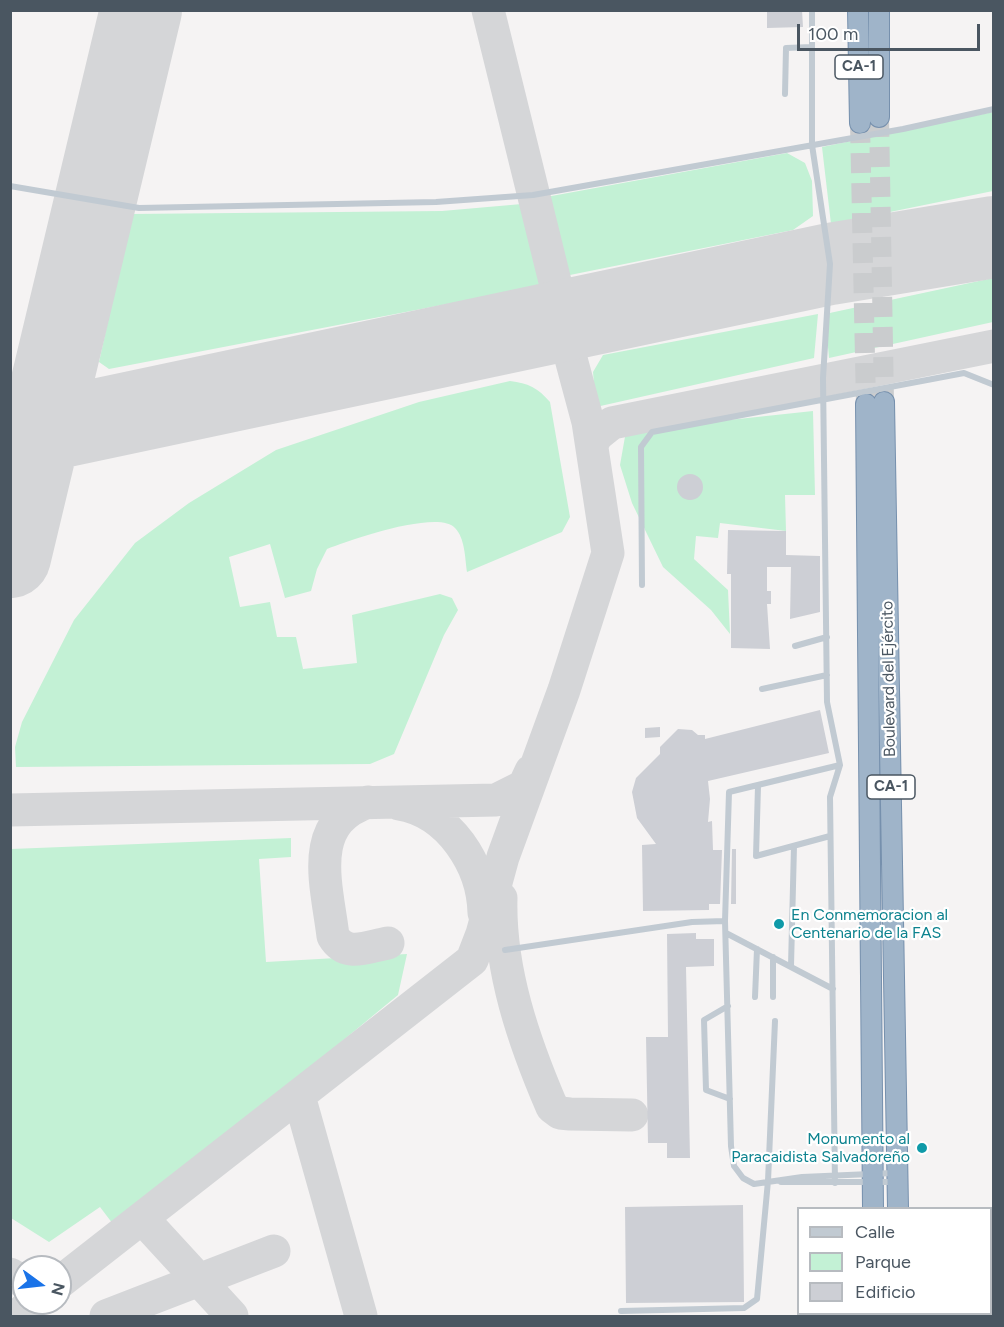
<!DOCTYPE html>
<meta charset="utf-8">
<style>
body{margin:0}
#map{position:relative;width:1004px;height:1327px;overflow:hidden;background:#f5f3f3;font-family:Figtree,sans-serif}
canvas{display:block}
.frame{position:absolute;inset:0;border:12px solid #4a5661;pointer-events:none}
.legend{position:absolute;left:797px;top:1207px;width:195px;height:108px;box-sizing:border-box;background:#fff;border:2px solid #b7bbc0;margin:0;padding:8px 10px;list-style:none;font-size:18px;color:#4a5661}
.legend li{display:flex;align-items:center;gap:12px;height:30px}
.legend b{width:30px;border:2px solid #b7bbc0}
.north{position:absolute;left:12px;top:1255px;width:60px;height:60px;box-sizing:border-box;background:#fff;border:2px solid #b7bbc0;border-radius:50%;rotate:105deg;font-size:16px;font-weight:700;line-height:24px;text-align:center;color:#4a5661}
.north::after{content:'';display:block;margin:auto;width:21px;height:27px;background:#1a73e8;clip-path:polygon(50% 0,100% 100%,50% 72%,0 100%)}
.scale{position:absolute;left:797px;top:24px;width:183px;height:27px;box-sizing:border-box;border:3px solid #4a5661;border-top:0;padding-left:8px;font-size:18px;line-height:21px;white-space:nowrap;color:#4a5661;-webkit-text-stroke:4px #fff;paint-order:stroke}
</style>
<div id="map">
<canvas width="1004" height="1327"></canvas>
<div class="frame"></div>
<ul class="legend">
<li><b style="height:8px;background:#c1cad2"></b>Calle</li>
<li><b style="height:16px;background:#c3f1d5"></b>Parque</li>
<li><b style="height:16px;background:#cdcfd5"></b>Edificio</li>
</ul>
<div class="north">N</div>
<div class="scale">100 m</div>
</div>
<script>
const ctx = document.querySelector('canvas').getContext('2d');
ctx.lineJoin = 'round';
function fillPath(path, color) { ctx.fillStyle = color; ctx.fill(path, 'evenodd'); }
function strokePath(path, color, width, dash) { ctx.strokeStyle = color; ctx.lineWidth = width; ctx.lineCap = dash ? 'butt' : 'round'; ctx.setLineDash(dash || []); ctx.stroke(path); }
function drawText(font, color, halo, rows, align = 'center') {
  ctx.font = font + ' Figtree,sans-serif'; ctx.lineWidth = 4.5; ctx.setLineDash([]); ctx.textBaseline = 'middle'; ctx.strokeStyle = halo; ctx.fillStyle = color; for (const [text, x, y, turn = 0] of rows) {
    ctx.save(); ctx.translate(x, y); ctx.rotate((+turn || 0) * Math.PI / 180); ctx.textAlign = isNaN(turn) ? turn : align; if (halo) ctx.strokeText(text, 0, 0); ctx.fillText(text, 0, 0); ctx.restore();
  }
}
fillPath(new Path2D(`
 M993 112V191L831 224 822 147Z
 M787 153 805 163 812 181 813 216 793 230 565 276 546 197Z
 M522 204 541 286 109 369 99 362 131 214 442 211Z
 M993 278V322L829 358 825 314Z
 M818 314 814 358 596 407 593 372 603 355Z
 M510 381C528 383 538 388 550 402L570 517 562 532 467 572C465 558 465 538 455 528 439 509 349 540 327 549L317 569 311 591 285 598 270 544 229 557 240 607 270 602 277 637H296L303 669 357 663 352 615 440 594 452 598 458 610 444 635 394 754 370 764 16 767 15 747 22 722 74 620 135 543 189 503 276 450 419 402Z
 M813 411 815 495H785L786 531 720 523 718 538 696 536 694 559 728 590 730 634 711 610 663 567 632 503 620 465 626 431Z
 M291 838V857L259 859 266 962 407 954 398 995 116 1228 100 1207 49 1242 11 1218V849Z`), '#c3f1d5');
strokePath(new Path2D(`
 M488 10 565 322
 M990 237H994
 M570 355C571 332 580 324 601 315
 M592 444 597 435 612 423 994 346
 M10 445 26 459 31 472
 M31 472 44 445 65 427
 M368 802C306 823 327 885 333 936 346 958 366 947 388 943
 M399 804C449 812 483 865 484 913
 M10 810 496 800 524 786 531 771
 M501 898C499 970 524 1042 552 1107L560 1113 570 1114 632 1115
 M299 1096 361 1316
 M142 1218 232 1316
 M10 1274 24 1282
 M60 1282 472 960 482 934 503 857 564 690 608 553 588 422 570 355 554 337 522 331
 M16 1316 33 1303
 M106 1316 274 1251`), '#d5d6d8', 33);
strokePath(new Path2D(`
 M10 438 830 264 994 237
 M10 557 141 10`), '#d5d6d8', 82);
fillPath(new Path2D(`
 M767 10H802L803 27 767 28Z
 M677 487a13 13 0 1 1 26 0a13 13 0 1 1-26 0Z
 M728 530 786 531V555L820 556V612L790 619 791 567H767V591H771V604H767L770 649 731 648V574H727Z
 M820 710 829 753 708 781 710 799 708 822 712 821 713 850H722L720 904H709V910L643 911 642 845 656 844 637 818 632 792 636 778 660 754V747L678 729 692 730 698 735H705V739Z
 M660 727V737L645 738V728Z
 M732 849H736V904H731Z
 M696 933V939H714V966L686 967 690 1158H667V1143H648L646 1037H668L667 934Z
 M743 1205 744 1302 626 1303 625 1207Z`), '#cdcfd5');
strokePath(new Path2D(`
 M879 117 884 402
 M860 123 866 404`), '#caccce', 20, [20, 10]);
const trunk = new Path2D(`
 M858 10 860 123
 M879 117V10
 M884 402 898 1208
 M866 404 873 1208
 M872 1316V1314
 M898 1316V1314`);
strokePath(trunk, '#7690ad', 22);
strokePath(new Path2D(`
 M812 10V145L830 264 823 378 827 702 840 765 830 797 835 1183
 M785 94 786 48 812 47
 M10 186 139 208 436 202 533 195 903 129 994 109
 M642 585 641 447 652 432 964 373 994 385
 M795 646 827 637
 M762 689 827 675
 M758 786 756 856 830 836
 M725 921 729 792 840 765
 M726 933 833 989
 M505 950 692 922 725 921 731 1146 734 1166 743 1178 754 1184 802 1177 893 1173
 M791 966 794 846
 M755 997 757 949
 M773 997V957
 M728 1006 704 1020 706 1090 730 1099
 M781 1182H894
 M621 1311 744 1308 757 1299 768 1181 775 1021
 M988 1314V1316`), '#c1cad2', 6);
strokePath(new Path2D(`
 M990 1218H994`), '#c1cad2', 12);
strokePath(trunk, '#9fb4c9', 20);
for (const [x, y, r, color] of [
 [779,924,6,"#0f9aa8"],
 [922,1148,6,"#0f9aa8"]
]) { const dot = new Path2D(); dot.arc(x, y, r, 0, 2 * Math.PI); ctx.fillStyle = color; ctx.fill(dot); strokePath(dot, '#fff', 2); }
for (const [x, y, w] of [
 [859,67,48],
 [891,787,48]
]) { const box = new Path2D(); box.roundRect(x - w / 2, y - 12, w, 24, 4.5); ctx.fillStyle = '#fff'; ctx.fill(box); strokePath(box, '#4a5661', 1.5); }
drawText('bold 15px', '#4a5661', null, [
 ["CA-1",859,67],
 ["CA-1",891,787]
]);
drawText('16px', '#4a5661', '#fff', [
 ["Boulevard del Ejército",889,679,-91]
]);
drawText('16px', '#0d838f', '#fff', [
 ["En Conmemoracion al",791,915],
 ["Centenario de la FAS",791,933],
 ["Monumento al",910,1139,"right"],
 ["Paracaidista Salvadoreño",910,1157,"right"]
], 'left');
</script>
